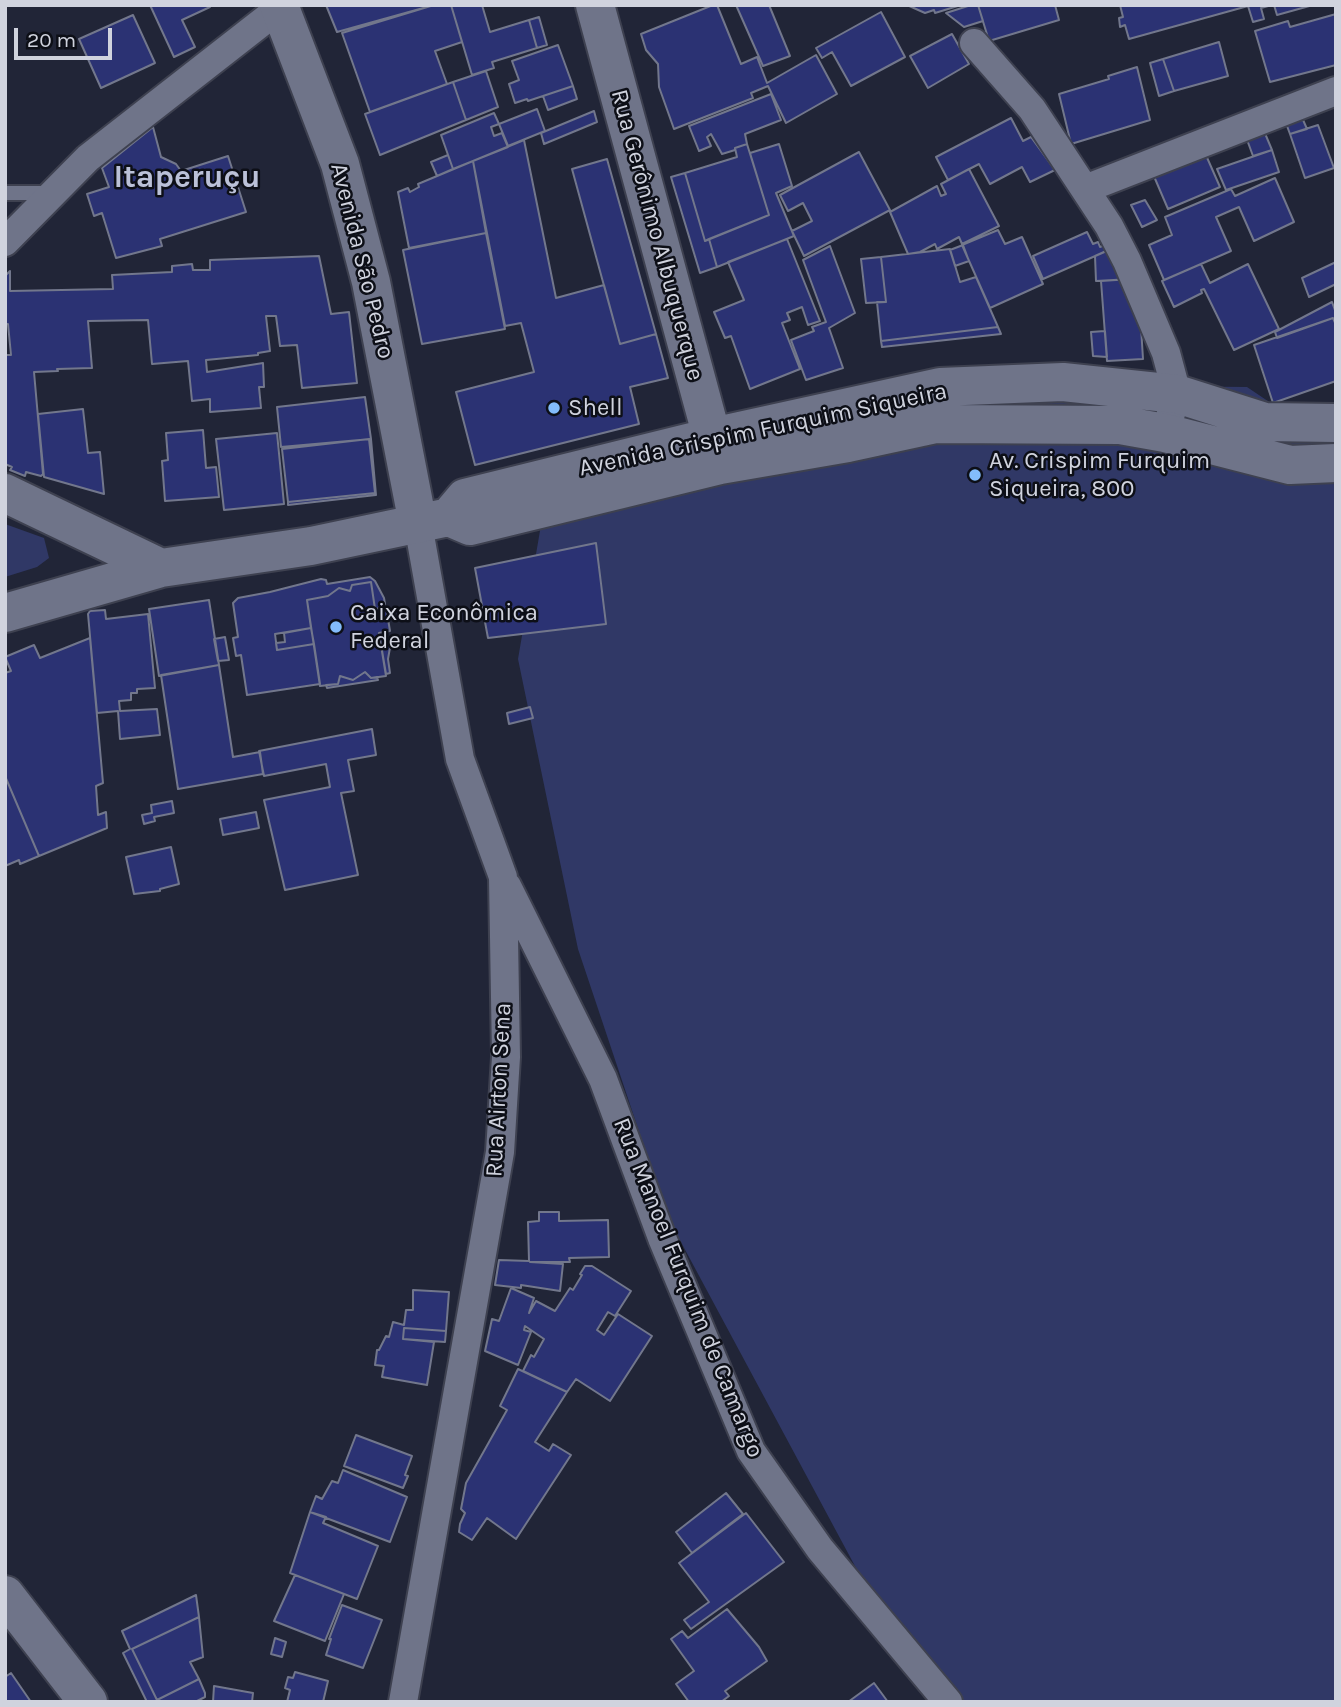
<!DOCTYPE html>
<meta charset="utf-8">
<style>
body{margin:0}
#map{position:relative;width:1341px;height:1707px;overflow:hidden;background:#212537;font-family:Karla,sans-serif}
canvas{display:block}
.frame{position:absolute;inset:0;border:7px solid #d0d3de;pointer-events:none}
.scale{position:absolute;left:14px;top:28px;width:98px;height:32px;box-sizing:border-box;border:4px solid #d0d3de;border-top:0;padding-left:9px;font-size:21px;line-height:24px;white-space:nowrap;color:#d0d3de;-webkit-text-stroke:5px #0d0f17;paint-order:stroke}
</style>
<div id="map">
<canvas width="1341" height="1707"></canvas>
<div class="frame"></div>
<div class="scale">20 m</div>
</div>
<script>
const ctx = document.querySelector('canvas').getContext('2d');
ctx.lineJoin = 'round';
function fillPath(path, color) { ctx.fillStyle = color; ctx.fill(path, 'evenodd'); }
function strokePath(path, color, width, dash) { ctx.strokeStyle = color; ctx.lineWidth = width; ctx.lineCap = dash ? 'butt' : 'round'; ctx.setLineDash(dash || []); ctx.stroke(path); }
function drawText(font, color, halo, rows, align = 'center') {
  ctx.font = font + ' Karla,sans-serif'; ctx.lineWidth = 5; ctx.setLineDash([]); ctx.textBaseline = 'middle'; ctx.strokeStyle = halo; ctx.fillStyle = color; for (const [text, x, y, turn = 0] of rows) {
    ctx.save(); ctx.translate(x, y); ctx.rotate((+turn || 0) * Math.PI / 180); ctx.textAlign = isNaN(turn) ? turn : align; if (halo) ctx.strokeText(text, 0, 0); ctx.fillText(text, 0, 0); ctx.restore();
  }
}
fillPath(new Path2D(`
 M953 384 1247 387 1336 447V1702H928L668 1218 578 949 518 659 541 525 716 414Z
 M5 524 44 538 49 558 37 567 5 577Z`), '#303866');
const building = new Path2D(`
 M150 5H209L210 7 182 20 195 47 174 57Z
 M326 5H434L337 32Z
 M434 5H451L462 42 435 51 447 84 370 112 342 33Z
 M451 5H482L490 32 529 20 537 48 492 62 494 68 472 75Z
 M713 5H717L741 64 757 57 767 83 816 55 837 94 786 123 768 86 751 93 753 98 674 129 659 87 658 64 646 50 641 34Z
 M736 5H769L790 56 763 66Z
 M907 5H961L935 13 934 10 925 13Z
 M971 5H978L983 21 964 27 946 13Z
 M978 5H1055L1059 20 989 41Z
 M1120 5H1272L1261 8 1264 19 1253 22 1248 6 1129 39 1125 25 1120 27 1119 18 1123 17Z
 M1274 5H1313L1277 15Z
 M881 12 905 57 851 86 832 52 822 58 816 48Z
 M1336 14V65L1270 82 1255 31 1288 21 1290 27Z
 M133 15 155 63 101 88 79 39Z
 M539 17 547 45 537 48 529 20Z
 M952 34 969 64 928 88 910 56Z
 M1219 42 1228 76 1174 91 1163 59Z
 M558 45 573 86 528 101 527 99 515 103 509 84 519 80 512 61Z
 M1163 59 1174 91 1159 96 1150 63Z
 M1137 67 1150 120 1071 144 1059 94 1109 79 1108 76Z
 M486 71 498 107 466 120 453 82Z
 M453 82 466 120 380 155 365 114Z
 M573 86 577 99 548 110 543 96Z
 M771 94 781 120 745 134 747 144 735 148V150L722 154 711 134 707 137 711 146 699 151 689 126Z
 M537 109 545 131 508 146 499 124Z
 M594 111 597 122 544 144 541 133Z
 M494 113 499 124 491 127 494 136 502 133 508 147 453 169 441 135Z
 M1300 113 1307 129 1290 134 1284 118Z
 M1011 118 1023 141 1031 137 1055 170 1030 182 1022 167 990 184 979 164 948 180 936 157Z
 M1318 125 1334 168 1305 178 1290 134Z
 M153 127 161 157 176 164 181 171 228 156 246 212 160 239 162 246 116 258 102 213 94 216 87 194 109 187 102 168Z
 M1264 131 1272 150 1253 156 1246 137Z
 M524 140 556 298 604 285 620 344 656 334 668 378 630 387 639 424 475 465 456 392 534 372 521 323 505 326 473 161Z
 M747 144 769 215 705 241 685 173 737 157 735 148Z
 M779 144 792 186 776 193 794 236 717 267 709 239 769 215 750 153Z
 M1272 150 1279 172 1226 190 1217 169Z
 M859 152 890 210 804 256 792 231 812 221 803 203 788 211 780 195Z
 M1205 153 1220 187 1168 209 1153 174Z
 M448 155 453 169 437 176 431 162Z
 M607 159 656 334 620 344 572 169Z
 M473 161 486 233 409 248 398 192 408 188 410 192 419 187 418 184Z
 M969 169 999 226 962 244 959 237 937 249 935 244 920 252 908 254 890 212 937 186 941 196 946 194 941 184Z
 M685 173 705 241 709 239 717 267 700 273 671 177Z
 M1275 178 1294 222 1254 241 1239 207 1216 217 1231 251 1164 280 1149 245 1172 235 1165 217 1231 189 1235 196Z
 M1145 200 1157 220 1142 227 1131 205Z
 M998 230 1005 244 1022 237 1043 284 990 308 962 245Z
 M1087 232 1093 244 1098 242 1100 247 1115 240 1118 246 1043 279 1033 256Z
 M486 233 505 329 422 344 403 250Z
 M787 239 820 321 808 325 802 307 787 313 790 320 782 323 800 369 750 389 731 336 725 338 714 312 744 300 728 262Z
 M963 245 969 261 955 266 950 250Z
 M830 246 855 313 829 328 843 368 806 380 791 340 814 331 812 327 826 322 803 260Z
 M1115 247 1131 279 1096 281 1095 256Z
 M950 249 960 282 976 277 998 327 881 341 877 302H886L881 257Z
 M319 256 331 314 349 312 357 383 302 388 297 345 280 346 276 316H266L270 351 258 353V355L206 360 207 372 263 363 264 387H259L261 408 210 412V399L192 401 188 361 152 364 148 320 88 321 92 368 57 369 58 371 34 372 43 474 41 476 26 472 25 476 10 470 12 467 5 464V355H11L8 324H5V276L10 271V291L113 289 112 275 172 272V266L192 264 193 270H210V260Z
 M881 257 886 302 866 303 861 259Z
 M1336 262V284L1309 297 1302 278Z
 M1201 264 1210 283 1248 264 1279 329 1234 350 1204 289 1201 290 1202 293 1174 307 1162 281Z
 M1131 279 1139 295 1143 359 1107 361 1101 281Z
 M1332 302 1336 313V325L1333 318 1277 338 1275 332Z
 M1333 318 1336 325V381L1273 403 1254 345Z
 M998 327 1001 334 882 347 881 341Z
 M1105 331 1107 357 1093 356 1091 332Z
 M365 397 371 439 281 447 277 407Z
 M83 409 88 453 100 452 104 494 44 477 38 414Z
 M203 430 206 468 216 467 219 497 165 501 162 461 168 460 166 433Z
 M277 433 284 504 224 510 216 439Z
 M369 439H371L376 495 288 505V502L375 493Z
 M369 439 375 493 288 502 282 449Z
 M596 543 606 624 488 638 475 568Z
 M370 577 375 581 384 598 385 604 382 608 375 609 371 582 352 585 350 591 339 588 328 596 307 600 311 628 275 634 277 650 314 644 320 684 247 695 241 655 236 656 233 638 238 637 233 603 238 598 270 592 321 579 326 580 327 584Z
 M371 582 375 609 386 607 390 631 379 633 386 676 371 678 365 672 353 680 340 676 338 684 320 686 307 600 328 596 339 588 350 591 352 585Z
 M209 600 219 665 159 676 149 609Z
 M105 610 106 619 148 614 155 688 137 689V693H131V700L119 701 120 711 157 709 160 735 120 739 118 711 97 713 88 614 90 611Z
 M311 628 314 644 277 650 276 643 285 642 284 633Z
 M383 632 385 638 391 642 388 659 390 673 386 674 379 633Z
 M225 637 229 660 218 661 214 639Z
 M90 638 103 783 96 786 98 815 106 812 107 828 39 856 5 776V673L11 671 5 657 34 645 40 658Z
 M219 665 233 757 260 752 263 774 178 789 161 675Z
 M365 672 371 678 377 677 378 680 327 688 326 685 338 684 340 676 353 680Z
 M530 707 533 718 509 724 507 713Z
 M372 729 376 755 348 760 354 791 341 793 358 875 285 890 264 800 330 787 326 764 264 776 259 751Z
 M5 776 39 856 20 864 19 860 5 866Z
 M172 801 174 813 154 817 155 821 144 824 142 815 152 813 151 805Z
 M256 812 259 828 223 835 220 819Z
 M171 847 179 884 160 889V891L134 894 126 857Z
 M539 1212H559V1221L608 1220 609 1257 569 1258 570 1262H530L563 1264 560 1291 521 1285V1288L495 1285 499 1260 529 1261 528 1222 539 1221Z
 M585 1266H592L631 1291 615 1316 608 1312 597 1330 604 1335 618 1314 652 1336 610 1401 576 1379 567 1392 523 1371 531 1355 534 1357 544 1339 525 1326 524 1330 531 1332 518 1365 485 1351 492 1319 499 1321 511 1288 534 1298 529 1313 536 1301 555 1311 570 1288 573 1290 582 1275 580 1274Z
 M413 1290 449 1292 446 1331 404 1328 403 1339 434 1342 427 1385 382 1377 384 1366 375 1365 377 1350H379L386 1336 389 1337 393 1322 404 1325 406 1310H413Z
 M404 1328 446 1331 445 1342 403 1339Z
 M518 1369 567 1392 535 1442 549 1451 553 1444 571 1455 516 1539 487 1518 472 1540 459 1532 460 1524 465 1513 461 1509 466 1483 507 1410 500 1406Z
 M356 1435 412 1456 405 1475 408 1476 403 1488 344 1466Z
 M343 1470 407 1497 390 1542 310 1512 316 1496 322 1499 332 1481 338 1483Z
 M726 1493 743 1514 692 1553 676 1532Z
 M310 1512 326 1517 323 1523 378 1546 357 1599 290 1573Z
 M746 1513 784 1562 691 1629 684 1620 709 1602 679 1563Z
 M295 1575 344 1594 325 1641 274 1621Z
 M196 1595 199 1617 132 1649 157 1700 199 1679 205 1693V1697L195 1702H147L123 1653 130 1649 122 1631Z
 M342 1605 382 1620 363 1668 326 1655 331 1639H329Z
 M727 1609 759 1647 767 1661 725 1691 729 1696 721 1702H689L676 1684 694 1671 671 1639 682 1631 688 1638Z
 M199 1617 203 1657 190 1662 199 1679 157 1700 132 1649Z
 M275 1638 286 1642 282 1657 271 1654Z
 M295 1672 328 1681 323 1702H287L290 1690 285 1688 288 1677 293 1678Z
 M11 1673 31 1702H5V1677Z
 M874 1683 888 1702H848Z
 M214 1686 253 1693 252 1702H213Z`);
fillPath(building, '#2b3273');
strokePath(building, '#72778c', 2);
const lane = new Path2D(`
 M5 193H53`);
const street = new Path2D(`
 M974 43 1032 109 1109 226 1127 261 1166 353 1177 394 1165 433
 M1085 189 1336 91
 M5 242 88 158 280 8
 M507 886 603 1079 662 1238 751 1451 820 1549 948 1702
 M403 1702 500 1152 506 1057 503 877 460 759 418 524`);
const secondary = new Path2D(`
 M279 5 340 164 371 282 418 524
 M595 5 719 463
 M5 493 161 568
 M449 517 465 498 712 437 940 387 1063 382 1177 394 1265 422 1336 423
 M5 613 161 568 311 546 449 517 470 526 720 465 848 443 936 424 1120 425 1165 433 1290 465 1336 463
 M5 1595 88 1702`);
strokePath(lane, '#3e4150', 18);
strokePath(street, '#3e4150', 32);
strokePath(secondary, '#3e4150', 42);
strokePath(lane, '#6f7489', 14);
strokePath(street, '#6f7489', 28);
strokePath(secondary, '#6f7489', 38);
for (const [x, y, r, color] of [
 [554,408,7,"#83bcfb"],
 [975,475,7,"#83bcfb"],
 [336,627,7,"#83bcfb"]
]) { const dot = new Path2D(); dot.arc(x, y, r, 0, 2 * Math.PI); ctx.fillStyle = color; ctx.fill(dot); strokePath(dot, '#0d0f17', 2.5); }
drawText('24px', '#d0d3de', '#0d0f17', [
 ["Rua Gerônimo Albuquerque",657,235,75],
 ["Avenida São Pedro",362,261,76],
 ["Avenida Crispim Furquim Siqueira",763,430,-12],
 ["Rua Airton Sena",499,1090,-87],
 ["Rua Manoel Furquim de Camargo",688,1288,68]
]);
drawText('24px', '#d0d3de', '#0d0f17', [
 ["Shell",568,408],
 ["Av. Crispim Furquim",989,461],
 ["Siqueira, 800",989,489],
 ["Caixa Econômica",350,613],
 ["Federal",350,641]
], 'left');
drawText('bold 32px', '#bbc1d8', '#0d0f17', [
 ["Itaperuçu",187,178]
]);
</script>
